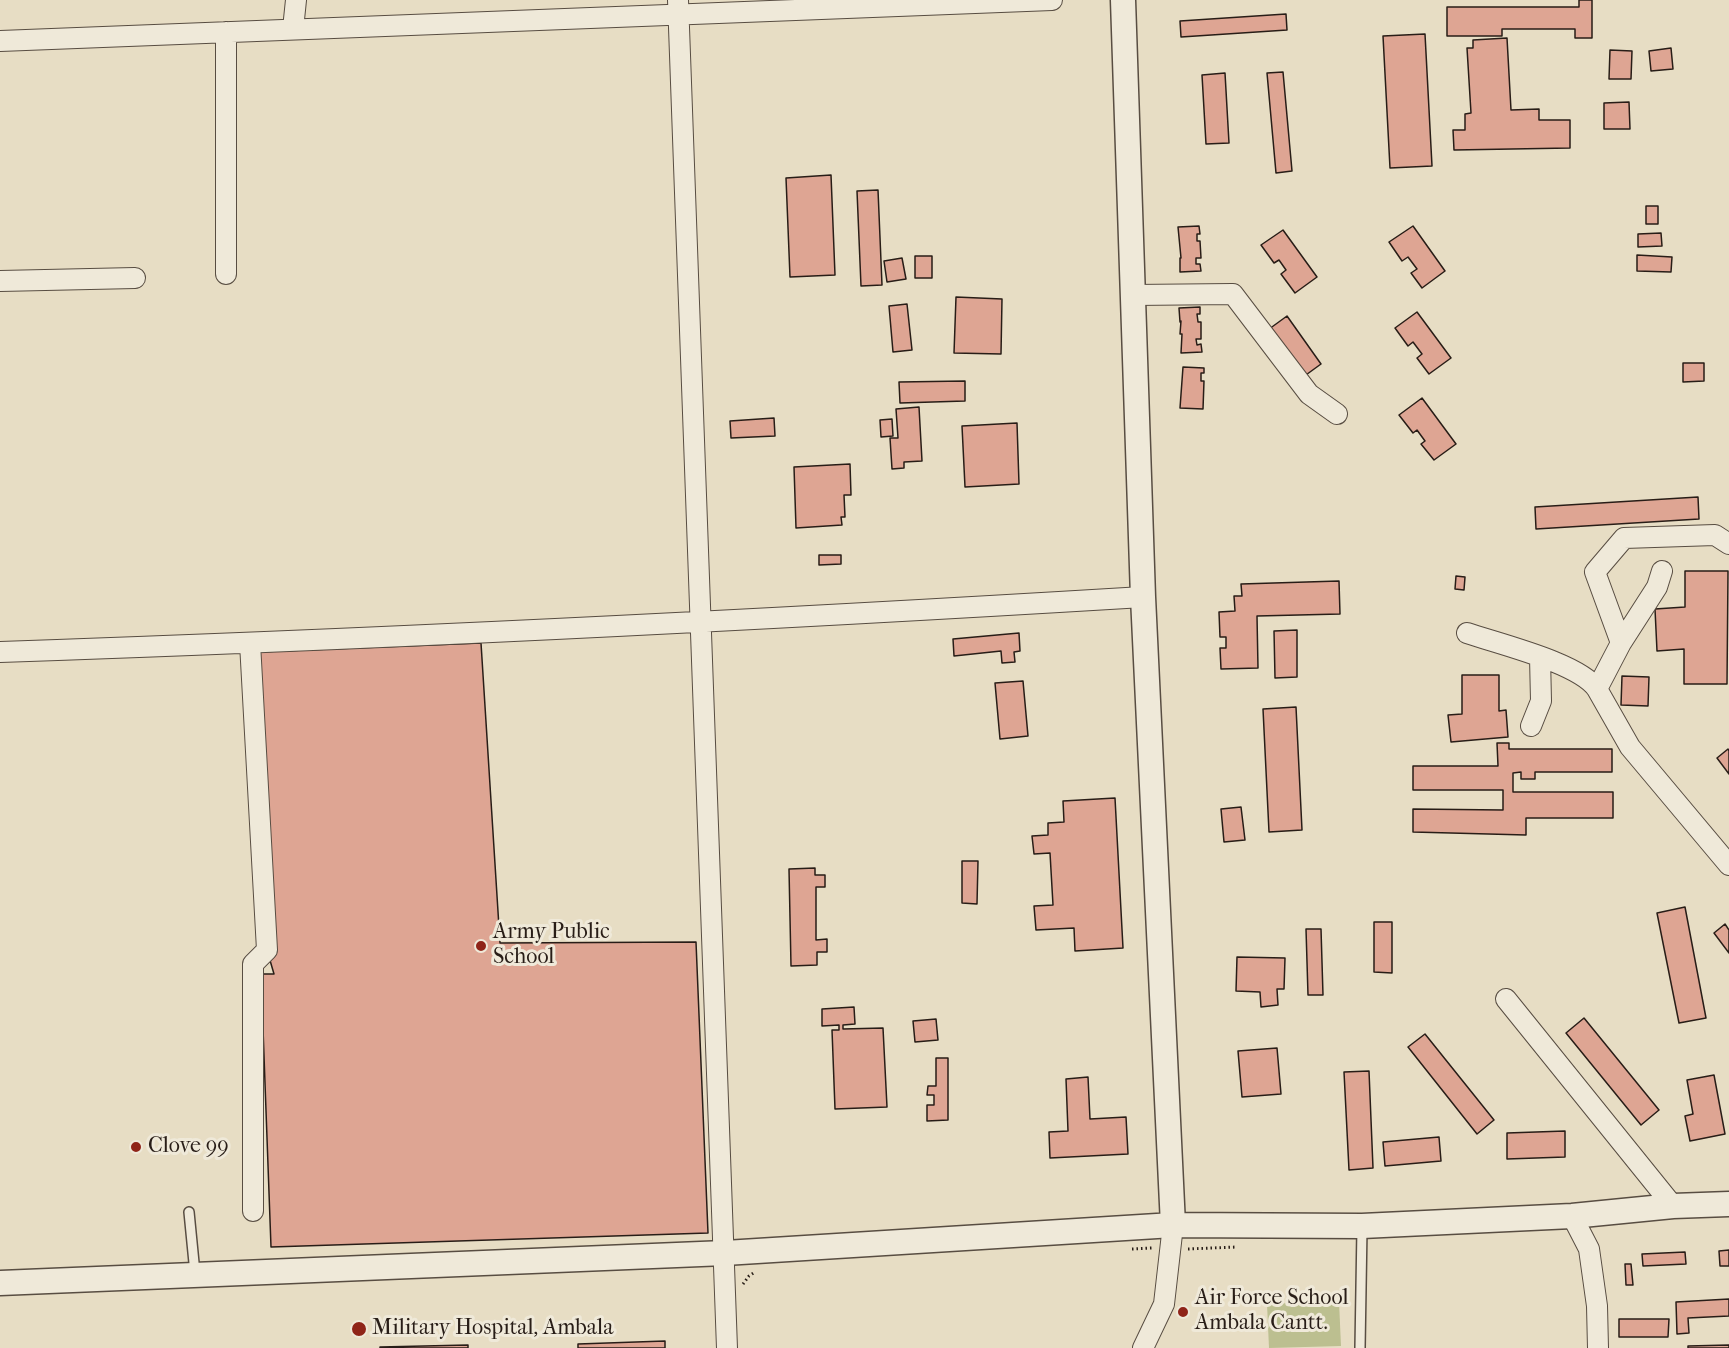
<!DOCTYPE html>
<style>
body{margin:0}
canvas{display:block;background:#e7ddc4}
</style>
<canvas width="1729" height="1348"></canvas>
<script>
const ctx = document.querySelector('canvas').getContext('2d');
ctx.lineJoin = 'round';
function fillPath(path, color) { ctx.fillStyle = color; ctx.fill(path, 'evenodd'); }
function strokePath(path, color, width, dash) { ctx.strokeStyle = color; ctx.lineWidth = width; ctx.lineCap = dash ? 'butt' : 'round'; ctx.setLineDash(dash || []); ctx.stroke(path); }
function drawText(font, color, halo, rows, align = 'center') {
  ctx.font = font + ' "IM FELL French Canon",serif'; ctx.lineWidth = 6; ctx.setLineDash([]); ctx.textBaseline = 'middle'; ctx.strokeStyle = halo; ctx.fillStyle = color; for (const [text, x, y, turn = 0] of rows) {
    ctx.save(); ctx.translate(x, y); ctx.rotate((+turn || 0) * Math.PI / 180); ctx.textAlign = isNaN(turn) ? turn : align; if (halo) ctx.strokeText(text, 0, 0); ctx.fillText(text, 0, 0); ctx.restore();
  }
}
fillPath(new Path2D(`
 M1339 1301 1341 1346 1269 1348 1267 1304Z`), '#bcbf90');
const building = new Path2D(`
 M1579 0H1592V38H1575V29H1502V36H1447V7H1579Z
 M1286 14 1287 30 1181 37 1180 21Z
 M1425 34 1432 166 1390 168 1383 36Z
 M1507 38 1511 110 1539 109V120H1570V148L1454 150 1453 130H1465V114L1471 113 1467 48H1473V40Z
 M1671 48 1673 69 1651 71 1649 51Z
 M1610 50 1632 51 1631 79H1609Z
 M1283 72 1292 171 1276 173 1267 73Z
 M1225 73 1229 143 1206 144 1202 75Z
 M1629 102 1630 129H1604V103Z
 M831 175 835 275 790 277 786 178Z
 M878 190 882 285 861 286 857 191Z
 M1646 206H1658V224H1646Z
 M1199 226 1200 234H1197V241H1200L1201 258H1196V264H1200L1201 271 1180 272V258H1181L1178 227Z
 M1413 226 1445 271 1422 288 1411 273 1417 269 1408 257 1402 261 1389 242Z
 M1283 230 1317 277 1295 293 1281 274 1286 270 1279 260 1274 263 1261 245Z
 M1661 233 1662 246 1638 247V234Z
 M1637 255 1672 257 1671 272 1637 271Z
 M915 256H932V278H915Z
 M902 258 906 279 887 282 884 261Z
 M956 297 1002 299 1001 354 954 353Z
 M907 304 912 350 893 352 889 306Z
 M1200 307V314H1197L1198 322H1201V339H1196L1197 345 1201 344 1202 352 1181 353 1182 334H1180L1181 321 1180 322 1179 308Z
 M1417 312 1451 358 1429 374 1417 358 1422 354 1413 342 1408 346 1395 328Z
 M1287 316 1321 364 1299 380 1265 332Z
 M1683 363H1704V381L1683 382Z
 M1183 367 1204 368V373H1201V381H1204L1203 409 1180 408Z
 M965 381V401L900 403 899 382Z
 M1422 398 1456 444 1434 460 1421 444 1425 441 1417 430 1413 433 1399 415Z
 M919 407 922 461 904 462V468L892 469 890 438H898L896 409Z
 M774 418 775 436 731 438 730 421Z
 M892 419 893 436 881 437 880 420Z
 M1017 423 1019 484 965 487 962 426Z
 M850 464 851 495H844L845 517H841L842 525 796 528 794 467Z
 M1698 497 1699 519 1536 529 1535 507Z
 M819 555H841V564L819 565Z
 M1685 571H1728L1727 684H1684V649L1657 651 1655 609 1685 607Z
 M1456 576 1465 577 1464 590 1455 589Z
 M1339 581 1340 614 1257 616 1258 668 1221 669 1220 648H1226V637H1220L1219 612 1235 611 1234 596H1242L1241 584Z
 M1297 630V677L1275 678 1274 631Z
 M1019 633 1020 651 1014 652 1015 662 1002 663 1001 651 954 656 953 639Z
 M481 643 500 943 696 942 708 1233 271 1247 261 974H274L267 950 255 652Z
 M1462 675H1499V711L1506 710 1508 737 1451 742 1448 715 1462 714Z
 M1622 676 1649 677 1648 706 1621 705Z
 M1023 681 1028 736 1000 739 995 683Z
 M1296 707 1302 830 1269 832 1263 709Z
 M1497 743H1509V749H1612V772H1535V779H1521V772L1513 773V792H1613V818H1526V835L1413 832V809L1503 810V790H1413V766H1498Z
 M1728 749 1729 751V774L1717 758Z
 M1115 798 1123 948 1075 951 1074 928 1036 930 1034 906 1053 905 1050 853 1034 854 1032 836 1048 835V823L1064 822 1063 801Z
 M1241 807 1245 840 1224 842 1221 809Z
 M962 861H978L977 904 962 903Z
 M815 868V875H825V887H816V940L827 939V952H817V965L791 966 789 869Z
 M1685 907 1706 1018 1679 1023 1657 913Z
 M1374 922H1392V973L1374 972Z
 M1725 924 1729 930V953L1714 933Z
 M1306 929H1321L1323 995H1308Z
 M1237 957 1285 958 1284 989H1277L1278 1005 1261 1007 1260 992 1236 991Z
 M854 1007 855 1024 843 1025V1029L883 1028 887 1107 835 1109 832 1030H839V1025L822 1026V1009Z
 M1584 1018 1659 1110 1641 1125 1566 1033Z
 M936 1019 938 1040 915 1042 913 1021Z
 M1425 1034 1494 1120 1477 1134 1408 1047Z
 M1277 1048 1281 1094 1242 1097 1238 1051Z
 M936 1058H948V1120L927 1121V1105H934V1095H927L928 1086H936Z
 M1369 1071 1373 1168 1349 1170 1344 1072Z
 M1714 1075 1725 1134 1690 1141 1685 1116 1693 1114 1687 1080Z
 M1088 1077 1090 1119 1126 1117 1128 1154 1050 1158 1049 1132 1068 1131 1066 1079Z
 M1565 1131V1157L1507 1159V1133Z
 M1439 1137 1441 1161 1385 1166 1383 1142Z
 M1729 1250V1266H1720L1719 1251Z
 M1685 1252 1686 1264 1643 1266 1642 1254Z
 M1625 1264H1631L1633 1285H1626Z
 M1729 1299V1316L1688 1318 1689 1333 1677 1334 1676 1302Z
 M1619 1319H1669L1668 1337H1619Z
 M665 1341V1348H578V1344Z
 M468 1345V1348H380V1347Z
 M1729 1345V1348H1688V1346Z`);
fillPath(building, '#dea593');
strokePath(building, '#281d17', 1.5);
const service = new Path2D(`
 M189 1212 195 1273
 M1360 1348 1362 1228`);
const minor = new Path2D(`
 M678 0 727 1348
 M293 29 296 0
 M226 32V274
 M0 41 1052 0
 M0 281 135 278
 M1133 295 1233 294 1309 394 1337 414
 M1729 544 1715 535 1624 538 1595 572 1621 643 1597 689 1630 747 1729 865
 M1467 633C1499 644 1579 663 1597 689
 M250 643 267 950 253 964V1211
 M1621 643 1657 587 1662 571
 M0 652C381 639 762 620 1143 597
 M1531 726 1541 701 1540 657
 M1506 999 1673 1206
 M1572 1216 1589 1249 1597 1306 1598 1348
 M1143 1348 1164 1304 1173 1225`);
const tertiary = new Path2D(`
 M1123 0 1143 597 1173 1225
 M0 1283 725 1253 1173 1225 1362 1226 1572 1216 1673 1206 1729 1204`);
strokePath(service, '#584d42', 12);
strokePath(minor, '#584d42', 22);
strokePath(tertiary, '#584d42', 27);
strokePath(new Path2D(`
 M1132 1249 1152 1248
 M1188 1249 1236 1247
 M743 1284 749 1276 755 1272`), '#281d17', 3, [1.5, 3]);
strokePath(service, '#efe9d9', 9);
strokePath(minor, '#efe9d9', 20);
strokePath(tertiary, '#efe9d9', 24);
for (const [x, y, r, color] of [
 [481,946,6,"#8f2418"],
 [136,1147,6,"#8f2418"],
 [1183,1312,6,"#8f2418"],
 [359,1329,8,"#8f2418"]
]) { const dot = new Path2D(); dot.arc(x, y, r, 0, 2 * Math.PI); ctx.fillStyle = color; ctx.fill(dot); strokePath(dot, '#efe9d9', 2); }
drawText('22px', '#281d17', '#efe9d9', [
 ["Army Public",493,933],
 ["School",493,958],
 ["Clove 99",148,1147],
 ["Air Force School",1195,1299],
 ["Ambala Cantt.",1195,1324],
 ["Military Hospital, Ambala",372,1329]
], 'left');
</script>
